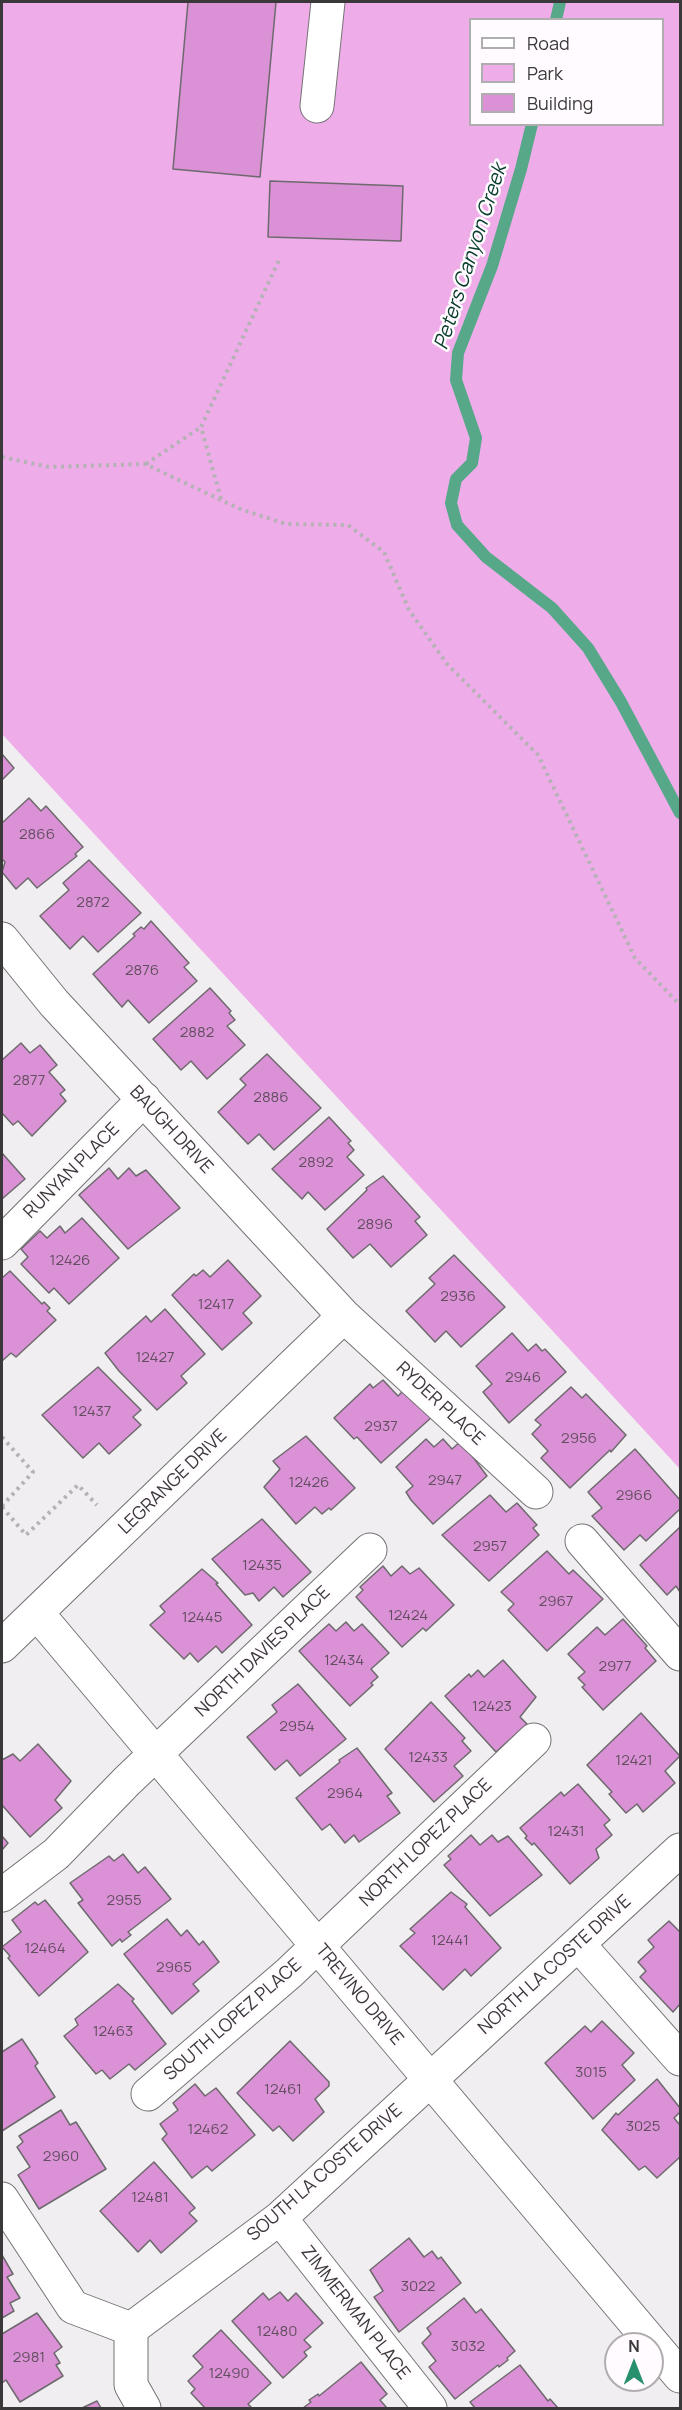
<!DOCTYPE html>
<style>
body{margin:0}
#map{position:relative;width:682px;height:2410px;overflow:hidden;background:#f1eef1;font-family:Manrope,sans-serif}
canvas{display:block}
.frame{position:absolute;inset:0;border:3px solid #3a3839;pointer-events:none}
.legend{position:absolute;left:469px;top:18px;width:195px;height:108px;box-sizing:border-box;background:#fffbfe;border:2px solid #b0adaf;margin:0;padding:8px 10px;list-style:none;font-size:18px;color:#3a3839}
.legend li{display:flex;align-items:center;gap:12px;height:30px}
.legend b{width:30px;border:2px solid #b0adaf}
.north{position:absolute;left:604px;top:2332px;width:60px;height:60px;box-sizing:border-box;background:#fffbfe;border:2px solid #b0adaf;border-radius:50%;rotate:0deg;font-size:16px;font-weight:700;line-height:24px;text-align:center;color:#3a3839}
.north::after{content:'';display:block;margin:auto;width:21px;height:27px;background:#28906d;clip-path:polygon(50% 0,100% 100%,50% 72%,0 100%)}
</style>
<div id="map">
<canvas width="682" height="2410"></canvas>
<div class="frame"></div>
<ul class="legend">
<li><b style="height:8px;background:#fff"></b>Road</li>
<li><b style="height:16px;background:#eeace9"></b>Park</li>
<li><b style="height:16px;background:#db91d6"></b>Building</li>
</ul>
<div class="north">N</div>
</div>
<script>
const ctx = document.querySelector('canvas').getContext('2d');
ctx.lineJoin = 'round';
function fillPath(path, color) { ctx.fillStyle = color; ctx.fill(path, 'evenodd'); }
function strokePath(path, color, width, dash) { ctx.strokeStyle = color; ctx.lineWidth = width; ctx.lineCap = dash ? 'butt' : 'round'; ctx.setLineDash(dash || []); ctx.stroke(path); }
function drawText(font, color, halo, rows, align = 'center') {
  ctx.font = font + ' Manrope,sans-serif'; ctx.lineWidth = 5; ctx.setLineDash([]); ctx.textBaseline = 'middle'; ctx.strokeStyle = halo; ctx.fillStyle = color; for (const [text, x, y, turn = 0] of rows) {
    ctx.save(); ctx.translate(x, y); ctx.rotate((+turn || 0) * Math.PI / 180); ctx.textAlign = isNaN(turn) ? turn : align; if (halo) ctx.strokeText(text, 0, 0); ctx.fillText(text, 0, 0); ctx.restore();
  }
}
fillPath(new Path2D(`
 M2 2H680V1469L2 734ZM470 20H662V124H470Z`), '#eeace9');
strokePath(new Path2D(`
 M556 20 560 2
 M532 124 521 169 492 266 458 353 456 380 476 438 472 463 456 479 451 503 457 525 486 557 552 608 588 648 621 702 680 813`), '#56a889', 12);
const building = new Path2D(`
 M188 2H276L260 177 173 169Z
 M270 181 403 186 401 241 268 237Z
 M2 754 14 768 2 780Z
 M29 798 41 811 46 806 83 847 75 854 77 856 37 888 28 878 16 889 2 872 5 862 2 859V823Z
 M89 860 141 913 98 952 83 936 70 949 40 916 69 890 63 883Z
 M151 921 189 963 184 967 197 981 149 1023 128 1000 122 1007 93 974 135 936 133 934 141 927 144 929Z
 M210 988 231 1011 229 1013 235 1020 227 1026 245 1045 207 1079 191 1061 181 1070 153 1039Z
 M21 1043 30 1053 40 1045 57 1065 49 1072 65 1090 60 1094 66 1101 32 1136 18 1121 13 1125 2 1113V1060Z
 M267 1054 321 1108 274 1150 259 1134 248 1144 218 1112 246 1085 240 1079Z
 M329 1117 351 1141 348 1143 354 1150 347 1157 364 1175 325 1210 308 1192 302 1199 272 1169Z
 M2 1153 25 1179 2 1199Z
 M109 1168 118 1179 129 1168 136 1176 146 1170 180 1208 128 1249 79 1195Z
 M383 1176 420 1217 415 1221 427 1235 391 1267 370 1244 353 1258 327 1229 367 1190 366 1188Z
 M82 1218 119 1258 69 1304 54 1288 49 1293 21 1264 28 1257 21 1249 40 1231 47 1238 60 1226 65 1233Z
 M454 1255 505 1307 461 1347 446 1331 435 1342 406 1311 435 1284 429 1278Z
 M228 1260 261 1296 243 1313 252 1323 222 1350 172 1295 194 1274 196 1276 203 1270 210 1277Z
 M10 1271 42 1304 44 1302 50 1308 47 1311 56 1320 16 1357 11 1353 2 1361V1278Z
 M165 1309 205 1354 181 1376 187 1383 157 1410 119 1371 105 1353 146 1316 151 1322Z
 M512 1333 528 1351 536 1344 542 1351 545 1349 566 1372 509 1423 483 1392 492 1384 476 1366Z
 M98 1367 141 1410 133 1417 141 1425 109 1454 99 1443 83 1458 42 1415Z
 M383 1380 398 1396 408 1386 433 1416 381 1463 357 1437 354 1439 334 1418 370 1384 373 1388Z
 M571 1387 582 1398 586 1394 626 1435 611 1452 610 1450 570 1488 541 1458 548 1451 532 1434 541 1425 535 1420Z
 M306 1436 355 1488 331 1510 329 1508 322 1514 315 1507 296 1524 264 1487 280 1469 273 1461Z
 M426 1439 434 1447 443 1439 452 1449 461 1441 487 1476 433 1524 411 1500 406 1492 413 1486 396 1467Z
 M635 1449 680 1500V1509L646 1541 640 1535 624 1550 592 1516 602 1508 588 1492Z
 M490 1495 506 1512 517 1503 537 1525 533 1528 539 1535 489 1581 442 1535Z
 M262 1519 311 1572 283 1597 274 1587 259 1601 253 1593 245 1595 212 1559Z
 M680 1527V1592L676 1586 667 1595 640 1565Z
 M547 1551 569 1574 573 1570 603 1599 547 1651 508 1610 514 1604 501 1592Z
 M383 1566 391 1576 402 1566 410 1574 419 1568 454 1605 426 1631 423 1628 402 1647 356 1597 363 1590 360 1587Z
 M202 1569 218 1583 216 1584 252 1625 222 1653 216 1646 198 1662 190 1653 184 1659 150 1625 165 1612 160 1606Z
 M623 1619 647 1646 645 1648 656 1661 603 1710 582 1687 585 1685 578 1678 585 1672 568 1654 597 1627 605 1635Z
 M346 1622 354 1631 362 1624 389 1653 371 1669 378 1677 371 1683 373 1685 350 1706 299 1651 329 1624 336 1631Z
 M503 1660 536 1697 520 1717 527 1724 496 1752 445 1696 469 1674 471 1677 478 1670 484 1677Z
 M298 1684 346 1739 300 1776 287 1760 275 1770 247 1737 277 1712 272 1705Z
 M431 1702 465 1738 462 1741 471 1751 454 1766 463 1776 434 1802 385 1749Z
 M641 1713 680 1756 665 1771 675 1783 643 1812 637 1804 626 1813 609 1794 612 1792 587 1765Z
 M38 1744 71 1781 55 1800 62 1808 30 1837 2 1805V1760L13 1754 20 1761Z
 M357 1748 392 1793 387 1796 400 1813 359 1842 354 1835 345 1843 330 1824 322 1830 296 1798 340 1762 339 1760Z
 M578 1784 610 1820 604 1825 612 1835 596 1849 599 1858 570 1884 534 1843 532 1845 525 1838 527 1836 520 1828 561 1792 564 1796Z
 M471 1835 480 1845 492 1835 498 1842 508 1836 542 1875 490 1916 444 1865 451 1859 448 1856Z
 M2 1836 8 1843 2 1850Z
 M123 1854 138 1873 145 1867 171 1899 128 1932 131 1935 122 1942 120 1939 112 1946 78 1903 83 1900 70 1883 109 1856 114 1861Z
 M451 1892 467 1904 465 1907 501 1948 471 1976 465 1969 443 1990 400 1946 415 1933 410 1929Z
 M45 1900 88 1952 39 1996 8 1958 10 1956 2 1947 21 1932 12 1920 35 1902 38 1905Z
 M167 1919 181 1936 187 1930 199 1945 203 1941 219 1962 193 1984 199 1991 172 2014 124 1954Z
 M669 1921 680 1932V2004L673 2012 640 1977 646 1971 638 1962 654 1947 648 1940Z
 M118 1984 134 1999 132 2001 166 2044 135 2070 129 2064 110 2079 102 2070 96 2074 64 2036 78 2025 75 2019Z
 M602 2021 634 2053 622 2065 635 2080 593 2119 545 2063 585 2026 591 2032Z
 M22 2039 38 2063 35 2066 55 2097 2 2131V2052Z
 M290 2041 329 2082V2086L315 2099 324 2112 293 2141 279 2126 273 2131 237 2093Z
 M657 2079 680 2108V2112L674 2118 680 2125V2157L657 2178 645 2166 639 2170 602 2130 616 2113 618 2115Z
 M195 2084 205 2096 216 2088 255 2135 212 2171 207 2166 192 2178 162 2139 167 2134 160 2124 178 2110 173 2103Z
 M61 2110 70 2125 76 2122 106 2169 39 2209 18 2175 30 2167 17 2147 23 2142 19 2136Z
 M154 2162 195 2208 189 2213 197 2221 161 2253 150 2240 138 2252 100 2211Z
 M409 2238 424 2257 432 2251 438 2259 441 2257 461 2283 399 2332 374 2297 383 2291 370 2270Z
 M2 2255 13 2274 7 2277 20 2298 10 2303 14 2311 2 2318Z
 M280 2292 288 2301 296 2293 323 2323 304 2340 311 2347 304 2352 307 2356 283 2378 232 2321 263 2293 269 2300Z
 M464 2298 476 2313 481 2309 515 2351 507 2358 508 2360 499 2367 498 2365 455 2399 429 2367 436 2361 422 2343 431 2334 427 2328Z
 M37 2313 62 2347 54 2353 60 2363 56 2365 63 2376 20 2402 6 2380 2 2383V2334Z
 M221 2330 271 2383 248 2404 251 2407 248 2408H205L191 2393 195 2389 188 2381 203 2367 193 2356Z
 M361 2362 387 2394 380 2400 387 2408H303L311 2402 309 2400 318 2394 319 2396Z
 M520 2365 548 2401 550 2399 558 2408H475L470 2402Z
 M97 2401 101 2408H82Z`);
fillPath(building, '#db91d6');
strokePath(building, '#6d6a6d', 1.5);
const minor = new Path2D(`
 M317 106 328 2
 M2 939 54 1003 344 1316 536 1492
 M2 1243 144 1099
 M582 1541 680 1654
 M37 1613 680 2376
 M2 1646 344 1316
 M2 1895 56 1854 127 1781 370 1550
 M578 1944 680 2059
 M148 2094 289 1973 534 1740
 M2 2199 73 2307 131 2329
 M280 2218 430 2408
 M131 2329 280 2218 680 1850
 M131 2329V2385L144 2408`);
strokePath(minor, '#757375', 35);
strokePath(new Path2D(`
 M2 457 49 467 145 464 240 509 286 524 348 525 384 552 409 610 447 664 538 755 635 958 680 1005
 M146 464 201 427
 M221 499 201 427 280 258
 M2 1437 33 1472 2 1506
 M2 1507 26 1535 78 1485 97 1505`), '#b4b2b4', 4, [3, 4.5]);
strokePath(minor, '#fff', 33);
drawText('15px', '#624e60', null, [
 ["2866",37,835],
 ["2872",93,903],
 ["2876",142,971],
 ["2882",197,1033],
 ["2877",29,1081],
 ["2886",271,1098],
 ["2892",316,1163],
 ["2896",375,1225],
 ["12426",70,1261],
 ["2936",458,1297],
 ["12417",216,1305],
 ["12427",155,1358],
 ["2946",523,1378],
 ["12437",92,1412],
 ["2937",381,1427],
 ["2956",579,1439],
 ["2947",445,1481],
 ["12426",309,1483],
 ["2966",634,1496],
 ["2957",490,1547],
 ["12435",262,1566],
 ["2967",556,1602],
 ["12424",408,1616],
 ["12445",202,1618],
 ["12434",344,1661],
 ["2977",615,1667],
 ["12423",492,1707],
 ["2954",297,1727],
 ["12433",428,1758],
 ["12421",634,1761],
 ["2964",345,1794],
 ["12431",566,1832],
 ["2955",124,1901],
 ["12441",450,1941],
 ["12464",45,1949],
 ["2965",174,1968],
 ["12463",113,2032],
 ["3015",591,2073],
 ["12461",283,2090],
 ["3025",643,2127],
 ["12462",208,2130],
 ["2960",61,2157],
 ["12481",150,2198],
 ["3022",418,2287],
 ["12480",277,2332],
 ["3032",468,2347],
 ["2981",29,2358],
 ["12490",229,2374]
]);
drawText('18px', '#3a3839', '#fffbfe', [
 ["BAUGH DRIVE",171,1130,47],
 ["RUNYAN PLACE",72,1171,-45],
 ["RYDER PLACE",440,1404,43],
 ["LEGRANGE DRIVE",173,1482,-44],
 ["NORTH DAVIES PLACE",263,1652,-44],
 ["NORTH LOPEZ PLACE",426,1843,-44],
 ["NORTH LA COSTE DRIVE",555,1965,-42],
 ["TREVINO DRIVE",359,1995,50],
 ["SOUTH LOPEZ PLACE",233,2020,-41],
 ["SOUTH LA COSTE DRIVE",325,2173,-41],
 ["ZIMMERMAN PLACE",355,2313,52]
]);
drawText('italic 20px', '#053b2a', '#fffbfe', [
 ["Peters Canyon Creek",471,257,-72]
]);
</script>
